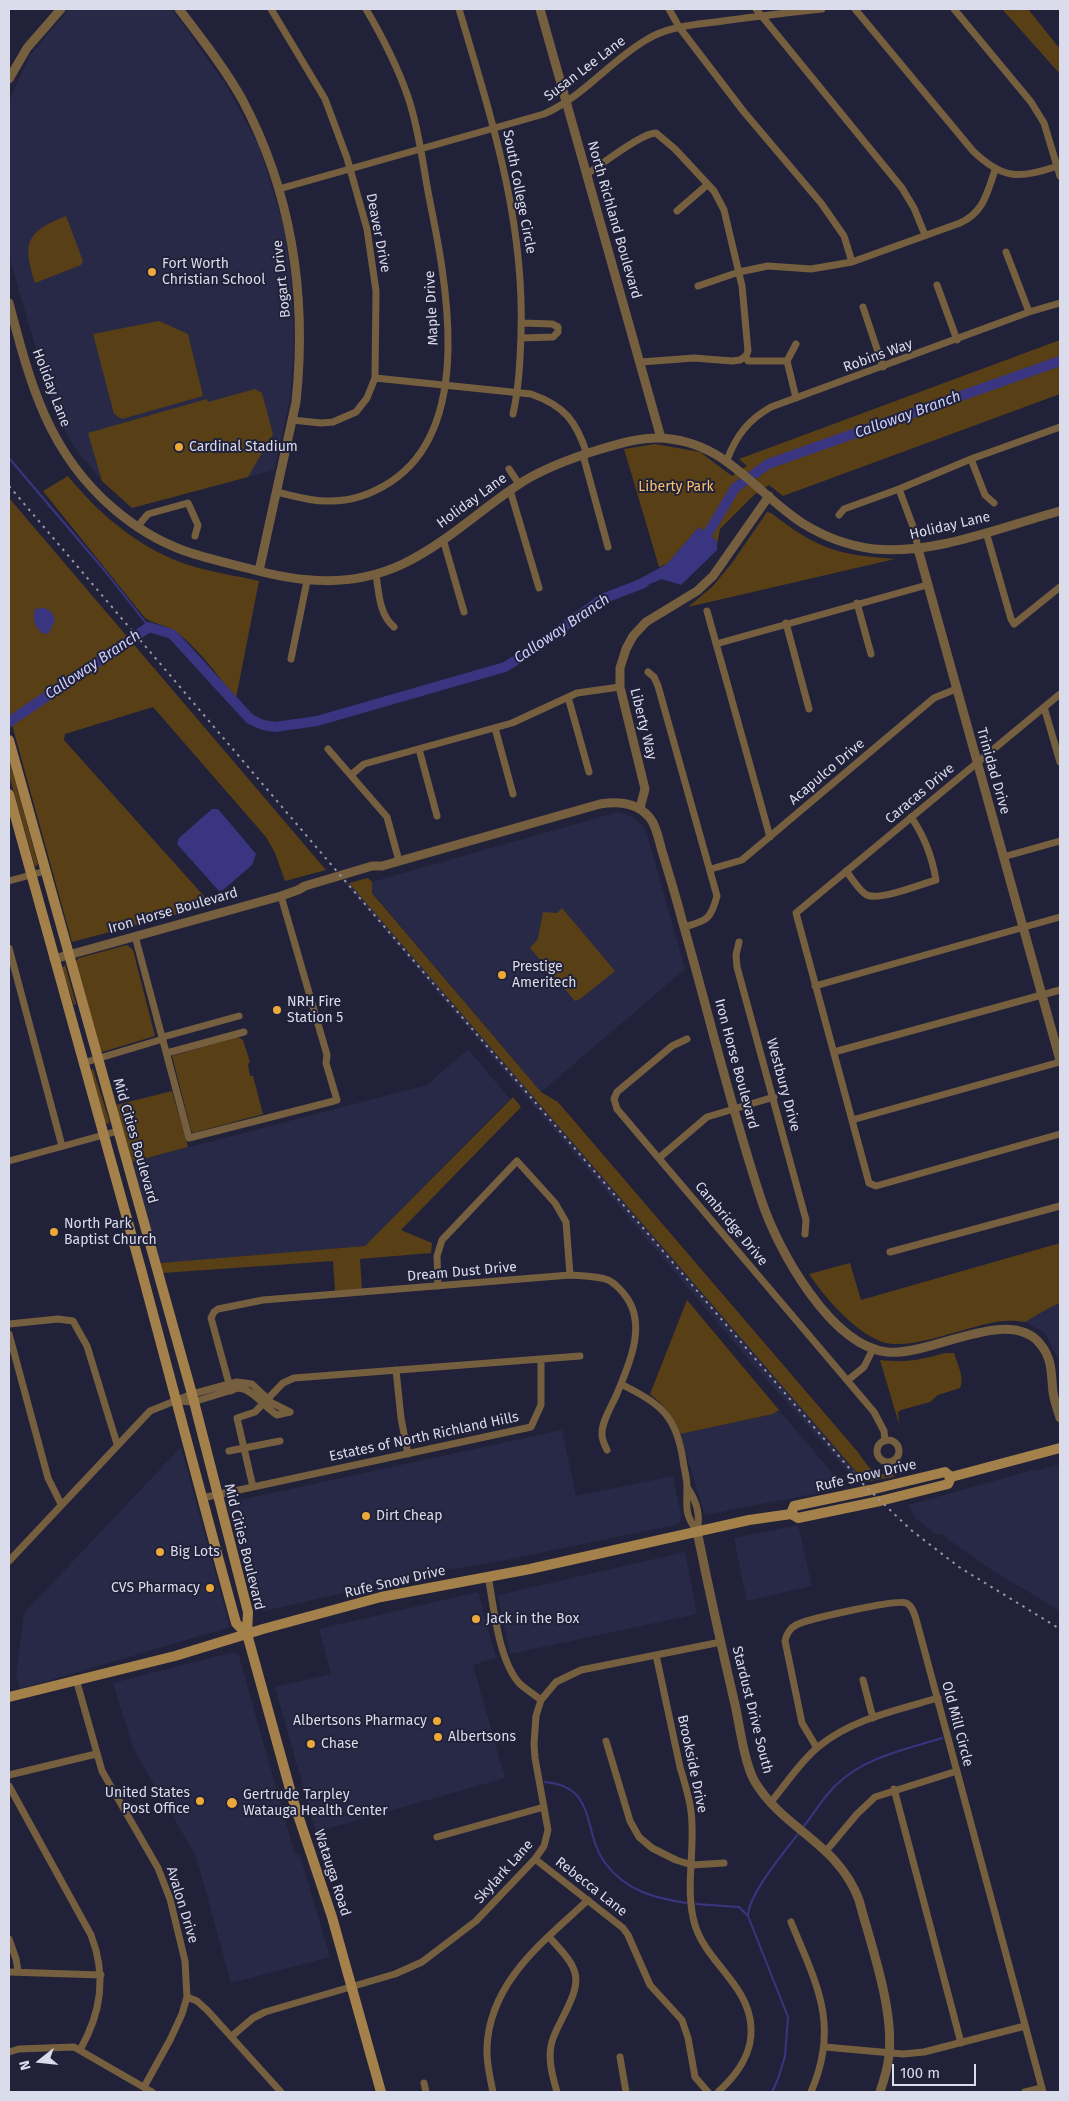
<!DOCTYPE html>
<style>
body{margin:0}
#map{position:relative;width:1069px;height:2101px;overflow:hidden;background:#212239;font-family:"Fira Sans",sans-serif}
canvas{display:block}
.frame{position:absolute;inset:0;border:10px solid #dadbeb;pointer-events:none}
.north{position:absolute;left:15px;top:2036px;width:50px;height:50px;-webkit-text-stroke:4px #212239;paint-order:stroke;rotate:254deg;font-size:14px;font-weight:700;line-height:20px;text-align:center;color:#dadbeb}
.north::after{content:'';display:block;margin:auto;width:18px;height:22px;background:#dadbeb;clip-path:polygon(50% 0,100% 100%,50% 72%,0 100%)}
.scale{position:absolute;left:892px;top:2064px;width:84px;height:22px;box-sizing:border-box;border:2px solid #dadbeb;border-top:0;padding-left:6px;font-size:15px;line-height:18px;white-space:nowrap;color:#dadbeb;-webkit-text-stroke:4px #212239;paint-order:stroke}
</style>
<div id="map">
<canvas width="1069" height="2101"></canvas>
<div class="frame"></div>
<div class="north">N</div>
<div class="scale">100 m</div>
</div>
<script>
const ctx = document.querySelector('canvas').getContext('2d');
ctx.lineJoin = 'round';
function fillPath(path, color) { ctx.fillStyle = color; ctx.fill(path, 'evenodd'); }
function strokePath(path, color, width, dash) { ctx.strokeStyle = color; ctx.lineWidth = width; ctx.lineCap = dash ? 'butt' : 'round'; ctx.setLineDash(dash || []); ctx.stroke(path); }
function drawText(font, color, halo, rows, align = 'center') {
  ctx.font = font + ' "Fira Sans",sans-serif'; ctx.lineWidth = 4; ctx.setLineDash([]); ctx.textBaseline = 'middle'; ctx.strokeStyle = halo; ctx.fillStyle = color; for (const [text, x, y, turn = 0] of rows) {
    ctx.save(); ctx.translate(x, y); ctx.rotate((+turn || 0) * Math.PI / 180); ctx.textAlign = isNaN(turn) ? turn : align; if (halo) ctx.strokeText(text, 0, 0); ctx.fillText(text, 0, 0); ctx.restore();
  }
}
fillPath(new Path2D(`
 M69 9H172L226 85 259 146 285 230 292 287 294 344 290 400 274 470 132 508 102 481 75 448 54 411 9 256V101L30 55Z
 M618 812 634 818 645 828 685 969 541 1092 372 892V882Z
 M345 883H349L863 1480 859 1484 751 1362Z
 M468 1049 510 1099 365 1246 160 1263 132 1162 427 1085Z
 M1060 1303V1364L1045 1333 1025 1322 1051 1307Z
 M779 1410 839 1481V1484L833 1490 705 1515 680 1434 773 1414Z
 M562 1430 576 1496 673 1476 681 1515 679 1524 506 1560 441 1571 264 1611 257 1609 226 1503Z
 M181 1447 230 1627 20 1689 16 1676 24 1613Z
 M1056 1465H1060V1611L987 1567 941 1534 937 1535 915 1518 909 1505 1036 1469 1037 1471Z
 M798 1525 812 1586 747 1601 734 1538Z
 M685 1552 697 1614 510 1654 498 1595Z
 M478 1592 496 1658 473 1665 505 1778 316 1832 275 1687 331 1674 319 1629Z
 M234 1652 239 1656 294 1852 300 1855 330 1957 231 1983 196 1856 134 1750 113 1683Z`), '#282946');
fillPath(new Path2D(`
 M1002 9H1028L1060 49V74Z
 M66 216 83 261 81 265 35 283C22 242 26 232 66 216Z
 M159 321 188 334 203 396 122 419 114 414 93 334Z
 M1060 340V394L783 496 769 485 754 495 720 529 717 545V541L699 527 667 564 659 567 624 449 655 444 700 452 732 476 747 466 739 459Z
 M255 389 262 393 273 434 248 477 132 508 102 481 88 433 207 399 208 402Z
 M68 476C100 516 145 553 195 567 216 573 238 576 259 581L236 698C217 675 198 647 173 630 165 625 154 624 145 618L43 491Z
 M9 498 326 870 285 881 275 853 266 837 153 707 65 734 64 740 212 905 72 942 9 714Z
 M767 512 771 513C786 524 801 536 819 544 842 555 870 557 895 559L688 607 712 587 732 563Z
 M9 759 38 864 35 867 9 775Z
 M368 878 372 882V893L541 1092 558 1102 857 1451C869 1467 872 1477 893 1473L894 1477 865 1482 349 883Z
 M562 908 615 971 580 999 575 1001 530 948 538 939 543 912 557 913Z
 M127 945 133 950 155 1036 102 1052 100 1051 75 962 79 958Z
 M65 965 76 1004 74 1005 62 968Z
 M238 1037 243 1040 250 1062 248 1064 250 1076H253L263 1114 193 1133 191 1130 172 1056Z
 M93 1069 109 1120V1124L105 1123 91 1074V1070Z
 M172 1091 188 1147 132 1162 116 1105Z
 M513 1097 521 1107 401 1230 432 1243 431 1253 360 1259 362 1289 335 1291 333 1261 163 1273 160 1263 365 1246Z
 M1060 1243V1303L1051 1307 1025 1322C1003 1318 985 1324 964 1330 941 1336 917 1345 893 1344 862 1342 825 1298 809 1274L850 1263 861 1300Z
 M687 1300 779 1410 773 1414 680 1434C674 1417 664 1405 650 1394Z
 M945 1353H954C957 1363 965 1378 960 1388L938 1395 930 1402 901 1410 898 1412 899 1424 880 1360C907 1363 920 1360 945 1353Z`), '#583f16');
fillPath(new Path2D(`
 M699 527 717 541V550L681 585 662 579 633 591 630 584 667 564Z
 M42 608C50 609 53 613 55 620L49 633 43 634C35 627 32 620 35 609Z
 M212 809H218L256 854 252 865 223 890 219 891 177 844 179 838Z`), '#3a3580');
strokePath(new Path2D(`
 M9 458 105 571 149 627
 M545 1782C599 1787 581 1832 606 1864 626 1891 655 1898 686 1903
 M804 1826C814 1813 823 1798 835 1786 864 1757 904 1750 942 1738
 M696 1904 739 1907 747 1915
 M772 2092 778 2079 785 2056 788 2017 748 1916C748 1895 784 1852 798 1834`), '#3a3580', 2);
strokePath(new Path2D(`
 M701 545 735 488 768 464 1060 361
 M9 722 149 627 172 634 250 719 263 725 275 727 317 721 505 667 529 652 602 599 644 583`), '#3a3580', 10);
strokePath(new Path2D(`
 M271 9 325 99 347 158 367 229 376 291 375 378 367 398 356 412 333 422 321 423 292 420
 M459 9C491 117 525 220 521 335 520 362 519 387 513 414
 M669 9 679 27 744 112 821 203 844 236 852 262
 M756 9 902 188 914 208 925 235
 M855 9 973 151C1004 181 1020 178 1058 166
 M954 9 1031 102 1044 123 1060 176
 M587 174C601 165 641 133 656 133L675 149 714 191 724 210 742 286 748 351 746 356
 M279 189 544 114C583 97 610 61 646 40 666 27 692 25 716 22 751 17 786 13 822 9
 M677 211 707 185
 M1006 252 1029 312
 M937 285 957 340
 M698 286 739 272 768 266 811 269 852 262 960 223C984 212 987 193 995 170
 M863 307 883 367
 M521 338 553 337 558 332V327L552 324 522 323
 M796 344 787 361 796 398
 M746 356 748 361H787
 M641 362 694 358 732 361 740 360 746 356
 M375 378 531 394C565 406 576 421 587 454
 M583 455 608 547
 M971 459 985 495 994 503
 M727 460C736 436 748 420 771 407L1029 312 1060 303
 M509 469 519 484
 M899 489 915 532 918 549
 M510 490 539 588
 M276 492C294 496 313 502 331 501 353 501 374 493 392 481 475 425 446 280 429 197 423 165 419 129 408 97 397 65 383 38 366 9
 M839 515 844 509 899 489 971 459 1060 427
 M137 527 148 514 188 503 198 525 195 536
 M986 532 1011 619 1014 624 1060 587
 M443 539 464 612
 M376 575C379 593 379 614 394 627
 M857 603 871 654
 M707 611 770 837
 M786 623 809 709
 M716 644 927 585
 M291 659 307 581
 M648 672 654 677 658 686 717 896C711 919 707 921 684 927
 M1060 694 796 913 869 1183 876 1186 1060 1134
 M568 697 589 772
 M1044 707 1060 762
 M495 728 513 794
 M328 749 387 817 399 861
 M419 749 437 816
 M351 775 364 764 512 723 577 693 620 687
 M1003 857 1060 841
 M711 869 742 860 934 698 956 689
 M846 871C852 878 859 891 867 895 880 901 921 884 936 880 932 856 925 837 911 817
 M9 881 45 871
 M135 936 189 1138 334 1101 337 1100 326 1063 327 1055 281 896
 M739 942 736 955 737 967 806 1220 805 1234
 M9 948 62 1146
 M815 986 1060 917
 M163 1037 239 1016
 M687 1039 672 1046 617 1092 614 1099 617 1109 874 1412 884 1431 885 1441
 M834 1052 1060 990
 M167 1053 244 1032
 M83 1063 163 1039
 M852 1120 1060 1062
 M659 1158 707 1117 774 1097
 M9 1161 118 1131
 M890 1252 1060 1206
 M438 1286 437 1256 442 1240 517 1161 555 1203 566 1222 570 1275
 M9 1324 58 1319 73 1321 87 1346 117 1444
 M9 1334 48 1478 61 1504
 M396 1370 401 1418 408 1454
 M848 1380 864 1367 873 1349
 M621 1384C660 1404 676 1414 683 1460 684 1469 687 1478 687 1487 687 1507 684 1514 697 1531
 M231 1391 211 1318 214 1312 218 1309 263 1300 570 1275C582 1276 597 1276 608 1280 615 1283 623 1292 627 1298 647 1327 628 1367 616 1396 611 1407 601 1423 602 1435 602 1440 605 1446 607 1450
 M179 1401 193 1402 239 1388C254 1390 264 1407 277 1415L290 1412
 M877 1451a11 11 0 1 1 22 0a11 11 0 1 1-22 0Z
 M229 1451 280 1441
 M253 1487 237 1418 255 1412 283 1383 294 1378 580 1356
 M687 1487C696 1500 701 1515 697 1531
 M202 1498 531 1427 541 1405V1359
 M9 1561 150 1411 192 1394 237 1382 252 1384 272 1403 290 1412
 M488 1576C494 1607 498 1659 519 1683 525 1689 534 1694 541 1700
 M656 1655C664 1692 672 1730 680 1767 684 1781 689 1796 691 1811 696 1848 684 1889 695 1925 706 1962 749 1985 751 2027 753 2053 736 2076 718 2092
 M76 1679 102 1771 158 1868 170 1899 185 1961 187 1997 182 2014 170 2040 144 2087
 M863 1680 873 1718
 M606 1741 630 1821 639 1837 652 1848 676 1860 692 1865 724 1863
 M817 1748 802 1723 785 1641C786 1635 790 1628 796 1625 807 1619 897 1599 906 1603 912 1605 914 1613 916 1619L1043 2092
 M9 1775 96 1754
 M9 1786 91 1935C107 1976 101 2013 80 2050
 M894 1789 961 2043
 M771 1802C786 1784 800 1762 818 1747 852 1719 897 1710 938 1698
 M437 1837 544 1807
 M826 1851 857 1814 875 1797 957 1771
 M535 1859 623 1928 628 1935 650 1985 682 2020 688 2038 695 2077 708 2092
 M791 1922C817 1985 840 2025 811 2092
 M549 1937C582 1972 583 1978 561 2021 557 2029 552 2038 551 2046 548 2061 553 2078 557 2092
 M9 1939 16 1959 18 1971
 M9 1972 101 1975
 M187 1997 197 2001 207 2010 281 2092
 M232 2036 253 2018 265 2012 395 1974 422 1962 476 1921 535 1859 544 1846 548 1830 535 1758 534 1744 536 1716 541 1700 556 1682 581 1670 721 1642
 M825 2047 903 2054 924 2052 1025 2026
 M9 2052 19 2049 74 2047 152 2092
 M620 2057 626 2092
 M424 2083 426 2092
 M493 2092C490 2077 486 2062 487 2047 490 1981 544 1941 588 1900
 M1025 2092 1041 2088`), '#755f3f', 7);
strokePath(new Path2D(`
 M179 9C201 38 224 67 242 99 292 193 307 297 296 402L259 571
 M540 9 661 438
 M9 79 27 48 61 9
 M9 303C30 383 48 453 114 509 135 527 160 542 185 551 205 558 227 563 247 568 300 583 352 588 403 564 447 543 483 507 524 481 547 467 575 457 601 449 619 444 638 438 657 438 724 439 752 490 802 523 823 536 849 546 874 549 935 555 1001 527 1060 511
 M918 549 1060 1060
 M640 808 645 789 620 687V668L626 649 633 636 646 622 697 591 713 576 769 496
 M54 959 281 896 298 890 305 886 372 866H382L600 804C619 801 640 803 652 821 657 829 659 841 662 851 669 874 676 897 682 920 709 1014 731 1109 762 1202 778 1250 831 1346 887 1352 930 1357 1010 1304 1041 1345 1053 1360 1051 1376 1053 1392 1054 1401 1058 1410 1060 1418
 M697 1531C709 1590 722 1649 736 1709 740 1729 745 1765 755 1782 784 1830 838 1843 859 1900 871 1946 894 2008 889 2055 888 2068 884 2080 880 2092`), '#755f3f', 9);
strokePath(new Path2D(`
 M9 740 192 1394 248 1612 247 1634 293 1800 332 1917 381 2092
 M9 794 141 1269 218 1557 236 1623 247 1634
 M951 1477 1060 1448
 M791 1514 794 1506 870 1490 945 1472 951 1477
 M9 1697 175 1656 263 1629 381 1597 530 1569 749 1520 791 1514 798 1518 880 1501 948 1484 951 1477`), '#a4804b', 10);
strokePath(new Path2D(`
 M9 486 340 875 862 1483 911 1530 959 1567 1060 1629`), '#9697a9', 2, [2.5, 5]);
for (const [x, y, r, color] of [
 [152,272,5,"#eba93a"],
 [179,447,5,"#eba93a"],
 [502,975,5,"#eba93a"],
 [277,1010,5,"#eba93a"],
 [54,1232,5,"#eba93a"],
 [366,1516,5,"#eba93a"],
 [160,1552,5,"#eba93a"],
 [210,1588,5,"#eba93a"],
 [476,1619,5,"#eba93a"],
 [437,1721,5,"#eba93a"],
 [438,1737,5,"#eba93a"],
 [311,1744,5,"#eba93a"],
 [200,1801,5,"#eba93a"],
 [232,1803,6,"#eba93a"]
]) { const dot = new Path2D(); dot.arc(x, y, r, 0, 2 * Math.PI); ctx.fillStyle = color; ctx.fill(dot); strokePath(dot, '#212239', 2); }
drawText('14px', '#dadbeb', '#212239', [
 ["Susan Lee Lane",585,69,-37],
 ["South College Circle",519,192,79],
 ["North Richland Boulevard",614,220,74],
 ["Deaver Drive",378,233,79],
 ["Bogart Drive",282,279,-96],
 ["Maple Drive",432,308,-93],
 ["Robins Way",878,356,-20],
 ["Holiday Lane",51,388,69],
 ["Holiday Lane",472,501,-36],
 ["Holiday Lane",950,526,-13],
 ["Liberty Way",643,724,76],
 ["Trinidad Drive",993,771,74],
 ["Acapulco Drive",827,772,-40],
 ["Caracas Drive",920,794,-40],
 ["Iron Horse Boulevard",173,911,-16],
 ["Iron Horse Boulevard",736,1064,75],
 ["Westbury Drive",783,1085,75],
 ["Mid Cities Boulevard",135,1141,74],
 ["Cambridge Drive",731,1224,50],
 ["Dream Dust Drive",462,1272,-5],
 ["Estates of North Richland Hills",424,1437,-12],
 ["Rufe Snow Drive",866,1476,-13],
 ["Mid Cities Boulevard",244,1547,76],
 ["Rufe Snow Drive",395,1582,-13],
 ["Stardust Drive South",752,1710,76],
 ["Old Mill Circle",957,1724,75],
 ["Brookside Drive",692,1764,78],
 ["Skylark Lane",504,1872,-48],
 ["Watauga Road",332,1873,72],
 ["Rebecca Lane",591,1887,38],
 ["Avalon Drive",182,1905,73]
]);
drawText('14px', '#dadbeb', '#212239', [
 ["Fort Worth",162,264],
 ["Christian School",162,280],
 ["Cardinal Stadium",189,447],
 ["Prestige",512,967],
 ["Ameritech",512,983],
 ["NRH Fire",287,1002],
 ["Station 5",287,1018],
 ["North Park",64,1224],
 ["Baptist Church",64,1240],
 ["Dirt Cheap",376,1516],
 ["Big Lots",170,1552],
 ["CVS Pharmacy",200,1588,"right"],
 ["Jack in the Box",486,1619],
 ["Albertsons Pharmacy",427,1721,"right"],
 ["Albertsons",448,1737],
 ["Chase",321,1744],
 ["United States",190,1793,"right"],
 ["Post Office",190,1809,"right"],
 ["Gertrude Tarpley",243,1795],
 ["Watauga Health Center",243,1811]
], 'left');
drawText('14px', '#f9c06b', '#212239', [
 ["Liberty Park",676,487]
]);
drawText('italic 15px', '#cccffb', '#212239', [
 ["Calloway Branch",908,415,-20],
 ["Calloway Branch",562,629,-34],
 ["Calloway Branch",93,665,-34]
]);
</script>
